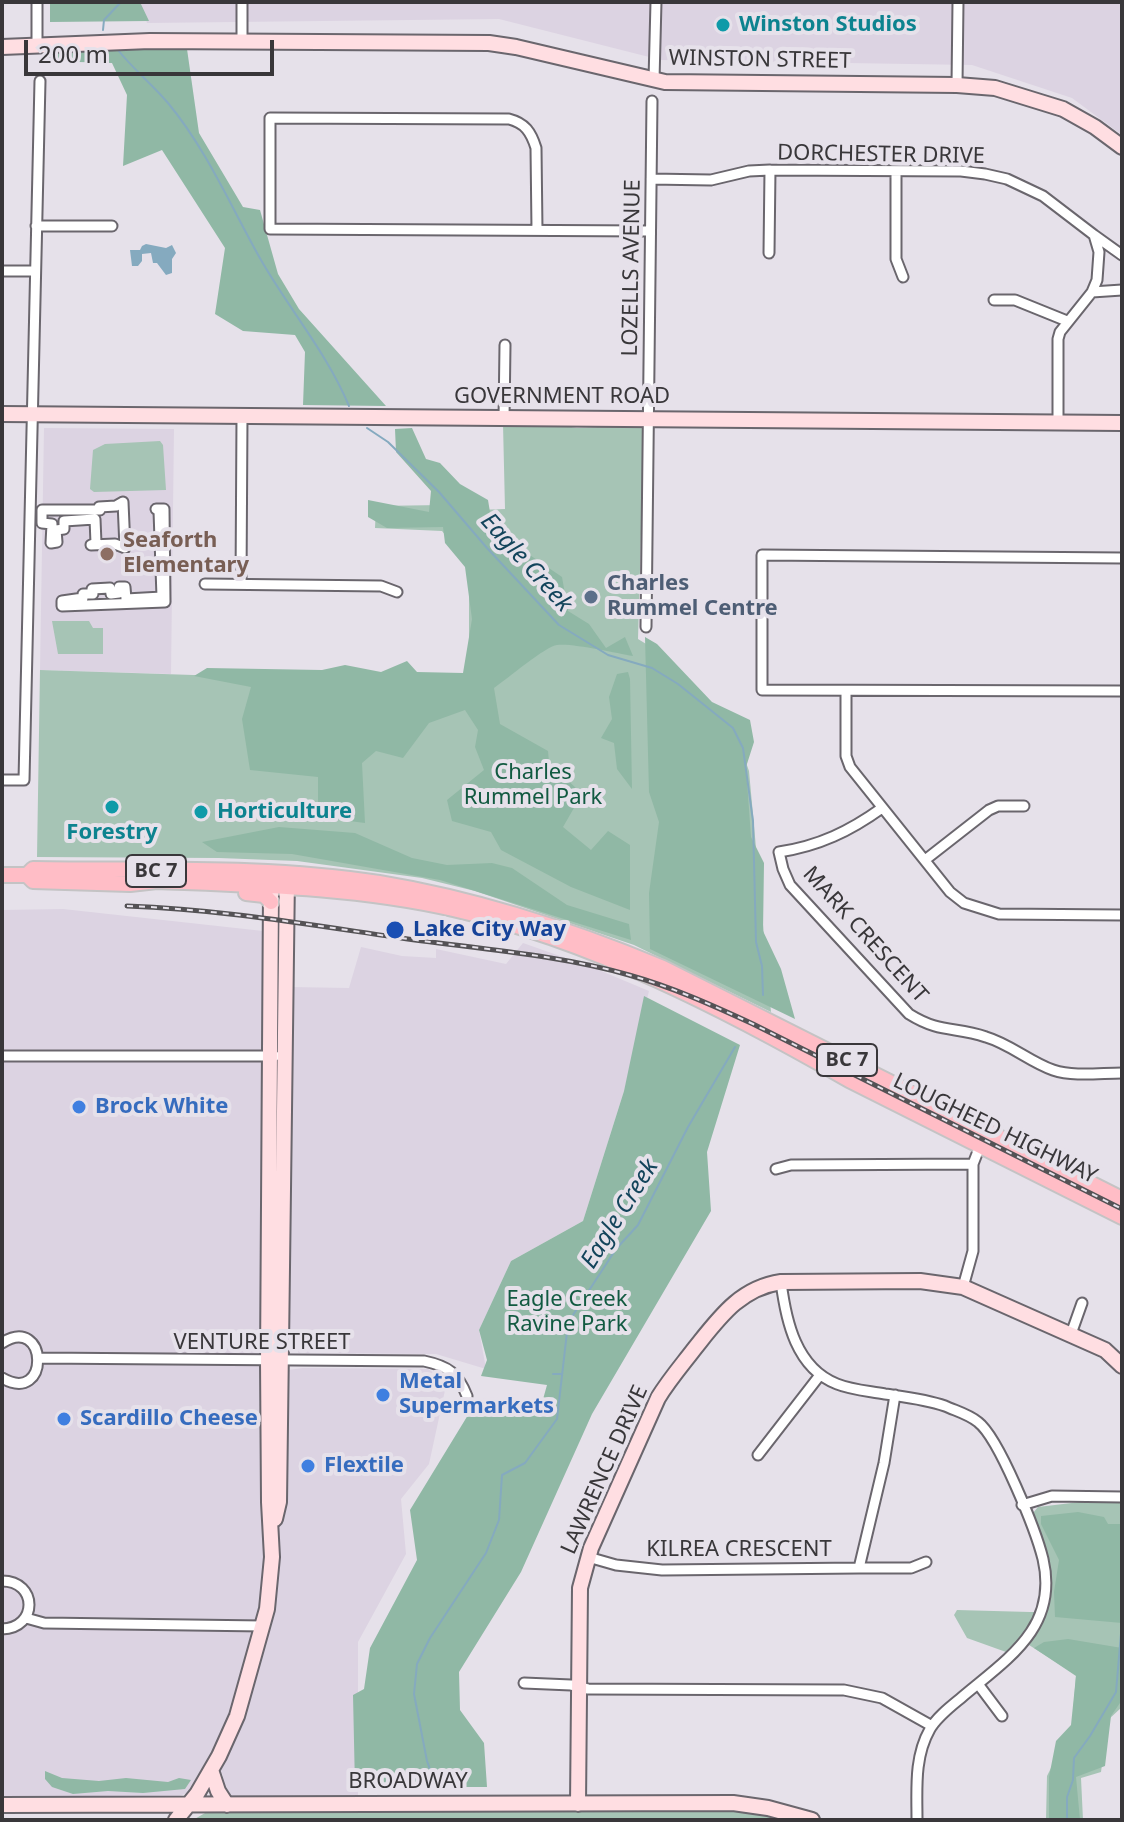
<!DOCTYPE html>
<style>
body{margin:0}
#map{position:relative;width:1124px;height:1822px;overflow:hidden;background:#e6e1ea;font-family:"Noto Sans",sans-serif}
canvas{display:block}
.frame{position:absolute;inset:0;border:4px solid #39373a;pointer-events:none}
.scale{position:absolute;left:24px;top:40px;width:250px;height:36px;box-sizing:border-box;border:4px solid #39373a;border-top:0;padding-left:10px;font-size:24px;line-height:28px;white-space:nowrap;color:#39373a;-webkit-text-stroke:6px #e6e1ea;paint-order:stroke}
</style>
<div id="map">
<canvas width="1124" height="1822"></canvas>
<div class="frame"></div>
<div class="scale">200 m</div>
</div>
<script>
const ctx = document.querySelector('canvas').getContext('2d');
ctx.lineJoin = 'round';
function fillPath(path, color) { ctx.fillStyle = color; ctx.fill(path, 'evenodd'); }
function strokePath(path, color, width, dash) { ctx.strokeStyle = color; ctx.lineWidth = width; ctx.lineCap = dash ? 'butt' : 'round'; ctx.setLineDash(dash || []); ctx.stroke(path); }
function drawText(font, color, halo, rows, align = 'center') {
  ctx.font = font + ' "Noto Sans",sans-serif'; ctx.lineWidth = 8; ctx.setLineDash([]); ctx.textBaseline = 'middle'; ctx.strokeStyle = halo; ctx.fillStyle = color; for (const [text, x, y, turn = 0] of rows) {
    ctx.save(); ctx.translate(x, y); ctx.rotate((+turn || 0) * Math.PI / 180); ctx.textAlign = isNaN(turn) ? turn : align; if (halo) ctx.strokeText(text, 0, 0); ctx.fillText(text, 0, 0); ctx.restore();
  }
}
fillPath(new Path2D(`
 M140 2H1122V135L1072 98 972 65 661 60 499 19 147 23Z
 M44 428 174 429 171 674 40 670Z
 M63 909 263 931 266 1030 265 1373 303 1368 428 1369 447 1381 429 1464 401 1499 406 1554 358 1642V1800L233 1797 221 1783 223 1775 206 1762 188 1792 178 1797 2 1800V910Z
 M523 943 594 968 649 991 624 1091 583 1221 511 1261 479 1330 486 1369 436 1354 299 1353 288 1343 290 987 349 988 361 947 402 956 436 958V949L506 964Z`), '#dcd3e2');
fillPath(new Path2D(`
 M503 424 560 425 577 428 639 425 644 429 638 639 651 647 735 731 749 771 771 1012 634 945 475 891 422 878 297 861 219 858 37 857 40 670 469 684V564L442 531 375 528 376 506 443 505 479 510 505 509Z
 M160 441 163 445 166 490 94 492 90 489 93 450 105 444Z
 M52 621H89L93 628H103V654H58Z
 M1080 1502 1122 1503V1707L1108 1720 1101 1772 1081 1778 1083 1820H1046L1047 1776 1072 1726 1076 1675 1029 1645C1063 1597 1053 1563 1033 1513L1038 1507Z
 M957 1610 1030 1612H1036L1024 1634 1006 1652 967 1638 954 1615Z
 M612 1808C650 1815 688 1807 727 1808 750 1809 774 1816 796 1820H193L205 1813Z`), '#a6c4b5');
fillPath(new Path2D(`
 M50 2H140L149 21 50 22Z
 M46 48 187 49 199 133 243 207 260 210 278 274 299 309 386 406 303 405 305 352 295 335 243 331 215 314 225 248 162 150 123 166 127 95 112 63 46 61Z
 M412 428 426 459 440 463 460 484 488 500 493 530 562 577 568 611 589 624 606 648 625 637 633 656C615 653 573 643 557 645 546 646 507 679 494 688L500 724 548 751 549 762 582 794 563 827 591 850 608 831 630 845V910L571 887 501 850 491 832 452 821 447 800 484 770 475 747 478 730 465 710 429 723 403 758 376 751 362 763 365 823 318 817V777L250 770 242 719 251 687 194 676 207 668 322 670 345 665 381 672 407 661 417 672 463 673 472 619 465 567 445 543 443 527 387 528 368 517V500L429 512 431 491 396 452 395 429Z
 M645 637 657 644 712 702 750 720 754 742 746 767 751 837 764 863 763 931 781 969 795 1019 650 949 649 893 659 822 649 792Z
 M628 672 630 679 632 789 617 769 614 743 601 738 612 719 609 697 617 674Z
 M279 827 355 833 412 858 447 865 492 863 512 868 567 905 629 924 631 940 440 880 292 854 217 852 202 842Z
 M644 996 740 1045 707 1152 711 1211 592 1414 521 1572 459 1672 460 1710 484 1743 487 1787H355L353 1695 364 1689 370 1648 417 1560 410 1510 468 1415 480 1408 540 1410 547 1385 481 1376 487 1360 479 1330 511 1261 583 1221 624 1091Z
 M1078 1512 1104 1517 1108 1524H1122V1623L1055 1617 1054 1592 1059 1560 1041 1524V1516Z
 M1068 1639 1122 1648V1700L1111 1716 1105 1766 1076 1777 1080 1820H1049V1777L1056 1741 1071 1725 1076 1676 1034 1648 1044 1642Z
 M45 1771 62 1778 99 1781 126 1778 168 1782 179 1778 191 1780 185 1789 143 1793 108 1791 73 1794 52 1787 45 1779Z`), '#90b8a5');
fillPath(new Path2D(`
 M146 244 166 248 172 245 176 253 172 259V273L166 275 157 263H153L151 253 142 254V261L138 266H132L130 250H140L142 246Z`), '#85aabf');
strokePath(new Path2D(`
 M103 30 104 20 121 2
 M118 50C133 69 152 84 168 103 207 150 231 207 261 260 289 309 327 353 349 406
 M367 428 388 442 439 492 487 548 559 625 608 655 652 668 678 684 733 728 743 748 753 821 756 942 762 966 763 995
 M553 1374H562
 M437 1789 427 1761 414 1694 417 1664 430 1638 486 1553 499 1520 502 1475 525 1463 557 1419 567 1332 573 1315 616 1249 638 1225 688 1127 735 1047
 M1067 1820V1797L1073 1780 1074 1758 1090 1736 1116 1692 1122 1622`), '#85aabf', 2);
const street = new Path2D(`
 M242 2V42
 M37 47V2
 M654 80 656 2
 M957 85 958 2
 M896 171V259L903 277
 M651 179 711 180 749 171 770 170 961 171 985 174 1007 179 1043 196 1094 235 1099 252 1097 280 1092 292 1060 332 1058 339V422
 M36 226H112
 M537 230 536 148C531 132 525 123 509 119L270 118V229L650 231
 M1094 235 1122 255
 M769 253 770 170
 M2 271H35
 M1092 292 1122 290
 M994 300H1015L1067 321
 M504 418 505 345
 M123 502 125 548 115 544 91 545 96 543 95 519 64 521V529L56 530 57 542 51 543 52 524 42 523V510H100L99 507 116 506Z
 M156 509H164L165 602 62 606V601L83 598V594H93L92 589 110 588 111 594 119 593V587H125L126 599 162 597 159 511Z
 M1122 558 762 555V690L1122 691
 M205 584 381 586 397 592
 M241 584 242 417
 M646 627 652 101
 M846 691V756L850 767 950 892 964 903 999 914 1122 915
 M2 780H24L40 81
 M882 808C850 831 819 846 779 852L783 869 790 885 909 1014C941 1034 955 1026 986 1037 1010 1044 1030 1062 1053 1070 1074 1077 1100 1073 1122 1073
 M925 860 989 810 998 806H1024
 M2 1056H275
 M776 1169 791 1165 973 1164
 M781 1282C786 1321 796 1368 837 1384 852 1390 869 1391 885 1394 905 1397 925 1399 945 1406 956 1411 968 1414 978 1422 999 1438 1036 1531 1043 1559 1059 1628 1007 1659 961 1698 950 1707 937 1717 930 1729 914 1757 917 1789 917 1820
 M963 1287 973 1251V1164L980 1146
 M1071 1334 1082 1303
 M2 1343C48 1313 51 1406 2 1378
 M39 1358 424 1361C448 1366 458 1373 467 1396
 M758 1455 820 1375
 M1022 1505 1052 1496 1122 1497
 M588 1557 616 1565 662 1570 859 1568 884 1463 895 1395
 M859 1568H911L926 1562
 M2 1581C38 1581 38 1628 2 1629
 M26 1618 44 1623 263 1626
 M524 1683 571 1685 588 1689 844 1690 882 1698 932 1726
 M978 1684 1002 1716`);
const secondary = new Path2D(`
 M2 47 150 41 489 43 516 47 665 82 957 85 995 88 1063 109 1095 127 1122 147
 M2 414 1122 423
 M275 1519 279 1502 287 876
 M211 1770 218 1791 227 1805
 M578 1804 580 1588 591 1548 658 1398C669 1380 682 1365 695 1348 719 1318 740 1288 781 1282L920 1281 963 1287 1105 1350 1122 1366
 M2 1805 733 1803 768 1808 812 1820
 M176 1820 197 1794 219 1756 237 1716 267 1609 272 1557 269 1502 268 1361 271 893`);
const primary = new Path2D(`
 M2 875H27L33 869C148 871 265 865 379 883 476 899 572 930 663 968L1122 1199
 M27 875 33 881 130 884 157 881C256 885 356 887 453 909 591 940 727 1010 849 1080L1122 1217
 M246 893 264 895 271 902`);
strokePath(street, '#6a666d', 13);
strokePath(secondary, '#6a666d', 18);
strokePath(primary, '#c4c3c4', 18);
strokePath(street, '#fff', 9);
strokePath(secondary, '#ffdee2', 14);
strokePath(primary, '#ffbdc6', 14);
const rail = new Path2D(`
 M127 906C217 909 305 924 394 937 469 948 557 954 629 975 672 987 712 1005 753 1024L1122 1209`);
strokePath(rail, '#545255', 5);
strokePath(rail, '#e6e1ea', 2, [6]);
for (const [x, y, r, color] of [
 [723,25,8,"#0f9aa8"],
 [107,554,8,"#8d6e63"],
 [591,597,8,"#5c6f8a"],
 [112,807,8,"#0f9aa8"],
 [201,812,8,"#0f9aa8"],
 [395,930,10,"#1a4fb4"],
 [79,1107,8,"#3f7fe0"],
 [383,1395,8,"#3f7fe0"],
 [64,1419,8,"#3f7fe0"],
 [308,1466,8,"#3f7fe0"]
]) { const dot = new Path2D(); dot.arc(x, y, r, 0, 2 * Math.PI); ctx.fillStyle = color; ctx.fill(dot); strokePath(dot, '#e6e1ea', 3); }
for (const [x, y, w] of [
 [156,871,60],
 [847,1060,60]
]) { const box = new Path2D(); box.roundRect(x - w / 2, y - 16, w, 32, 6); ctx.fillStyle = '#e6e1ea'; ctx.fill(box); strokePath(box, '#39373a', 2); }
drawText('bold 20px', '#39373a', null, [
 ["BC 7",156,871],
 ["BC 7",847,1060]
]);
drawText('bold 22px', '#0d838f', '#e6e1ea', [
 ["Winston Studios",739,25],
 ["Horticulture",217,812],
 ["Forestry",112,833,"center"]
], 'left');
drawText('22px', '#39373a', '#e6e1ea', [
 ["WINSTON STREET",760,60,1],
 ["DORCHESTER DRIVE",881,155,1],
 ["LOZELLS AVENUE",632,268,-89],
 ["GOVERNMENT ROAD",562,397],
 ["MARK CRESCENT",865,935,48],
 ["LOUGHEED HIGHWAY",995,1129,26],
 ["VENTURE STREET",262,1343],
 ["LAWRENCE DRIVE",605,1470,-66],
 ["KILREA CRESCENT",739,1550],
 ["BROADWAY",408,1782]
]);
drawText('bold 22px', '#785e54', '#e6e1ea', [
 ["Seaforth",123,541],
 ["Elementary",123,566]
], 'left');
drawText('bold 22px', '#4e5e75', '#e6e1ea', [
 ["Charles",607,584],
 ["Rummel Centre",607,609]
], 'left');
drawText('22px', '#125a41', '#e6e1ea', [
 ["Charles",533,773],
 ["Rummel Park",533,798],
 ["Eagle Creek",567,1300],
 ["Ravine Park",567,1325]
]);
drawText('bold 22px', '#164399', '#e6e1ea', [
 ["Lake City Way",413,930]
], 'left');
drawText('bold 22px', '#366cbe', '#e6e1ea', [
 ["Brock White",95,1107],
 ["Metal",399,1382],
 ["Supermarkets",399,1407],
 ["Scardillo Cheese",80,1419],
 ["Flextile",324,1466]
], 'left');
drawText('italic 24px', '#13445b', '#e6e1ea', [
 ["Eagle Creek",526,563,48],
 ["Eagle Creek",620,1214,-58]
]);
</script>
